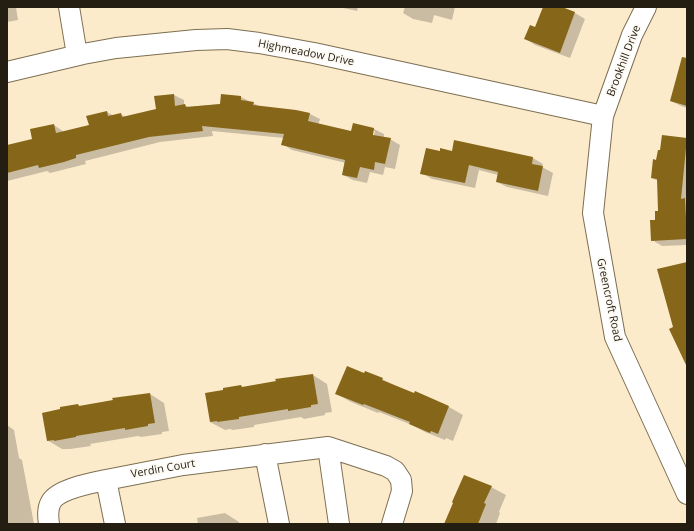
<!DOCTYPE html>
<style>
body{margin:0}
#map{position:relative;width:694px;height:531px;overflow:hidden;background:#fcebcb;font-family:"Open Sans",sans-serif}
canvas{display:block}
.frame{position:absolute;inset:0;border:8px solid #231d12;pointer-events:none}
</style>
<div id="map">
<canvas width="694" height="531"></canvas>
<div class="frame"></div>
</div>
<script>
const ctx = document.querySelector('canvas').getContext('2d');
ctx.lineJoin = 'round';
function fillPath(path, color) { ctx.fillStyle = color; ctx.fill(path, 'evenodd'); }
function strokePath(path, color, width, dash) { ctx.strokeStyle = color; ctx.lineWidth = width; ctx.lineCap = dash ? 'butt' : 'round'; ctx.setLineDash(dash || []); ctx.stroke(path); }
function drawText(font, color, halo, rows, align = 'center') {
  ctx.font = font + ' "Open Sans",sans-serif'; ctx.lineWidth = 3.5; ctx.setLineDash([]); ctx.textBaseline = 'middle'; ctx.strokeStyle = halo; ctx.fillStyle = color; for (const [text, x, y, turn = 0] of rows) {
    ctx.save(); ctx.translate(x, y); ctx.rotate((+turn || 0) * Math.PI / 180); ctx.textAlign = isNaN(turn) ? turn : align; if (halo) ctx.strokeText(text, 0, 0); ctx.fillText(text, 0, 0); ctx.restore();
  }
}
fillPath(new Path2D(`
 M7 7H16L18 20 7 22Z
 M339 7H358L357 11Z
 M405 7H455L452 20 434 15 432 23 413 19 403 13Z
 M544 7H559L575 13 585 19 570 58 535 45 526 39 536 29Z
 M687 68V108L681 106 671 101Z
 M174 95 184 100V105L189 107 221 104 241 97 261 107 310 114 320 119 318 125 352 132 353 125 374 129 384 134V138L390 139 400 145 395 169 385 167 383 175 370 172 367 183 353 180 343 175 346 163 292 150 282 144 284 138 212 131 213 136 160 142 85 161 86 164 50 173 47 171 7 181V146L34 140 54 125 64 132 90 126 107 112 114 116 121 114 125 117 157 110ZM373 131H375L373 140 371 139Z
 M662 136 687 139V245L662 246 652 240 659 212 658 181 652 178 661 151Z
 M455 141 533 158 543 164 542 167 553 173 548 196 507 187 497 182 498 175 479 170 475 188 432 179 422 173 441 152H452Z
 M365 374 382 379 396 386 414 394 415 392 449 407 463 415 453 441 446 438 445 440 425 432 412 425 379 412 378 413 351 402 337 394Z
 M313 375 327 384 332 412 325 413V415L304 419 301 417 254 425V427L233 430 230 429 225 430 210 422 241 386 244 388Z
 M150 394 164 403 169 431 162 432V434L141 437 138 436 90 444 91 446 70 449H62L47 440 78 405 81 407Z
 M7 425 14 430 19 458 22 460 34 524H7Z
 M491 487 506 495 499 512 500 513 496 524H446Z
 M225 513 239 522 240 524H198L197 518Z`), '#0003');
fillPath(new Path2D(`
 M543 7H562L575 12 560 53 524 39 530 25 535 27Z
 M682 57 687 58V106L670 101Z
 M174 94 175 106 185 104 186 107 220 104 221 94 241 96V100L254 102 253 105 296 110 310 113 308 121 351 131 353 123 374 128 373 135 391 138 385 164 375 162 374 170 360 167 357 178 342 175 345 160 281 145 284 134 202 126 203 131 149 137 76 155V158L64 162 39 168 38 165 7 173V145L32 139 30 129 54 124 56 133 89 125 86 116 107 111 108 116 121 113 122 117 156 109 154 96Z
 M662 135 687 138 681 199 685 198 687 239 651 241 650 220H655V211H658L657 179 651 178 653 159 656 160 658 150H660Z
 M454 140 533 157 532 164 543 166 538 191 496 182 498 172 469 165 465 183 420 174 426 148 440 151V148L452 151Z
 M687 262V367L669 329 673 327 657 269Z
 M347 366 364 373 365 371 383 378 382 380 414 393 415 391 449 406 438 434 431 431 430 433 409 424 410 422 364 404 363 405 335 394Z
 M313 374 318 404 311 405V407L288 411V409L239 417V419L217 422V421L210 422 205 393 223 390V388L241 385 242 387 276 381 275 379Z
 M150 393 155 423 148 424V426L125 430V428L76 436V437L54 441V440L47 441 42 413 60 409V407L78 404 79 406 113 400 112 398Z
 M464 475 492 486 484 503 486 504 478 524H444L453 503 452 502Z`), '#866618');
const minor = new Path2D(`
 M69 7 77 55
 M646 7 632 35 603 116 593 213 615 337 687 494
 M7 72 83 54 116 48 196 40 227 39 259 43 314 53 603 116
 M328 447 339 524
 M265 454 279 524
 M49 524C48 517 47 509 51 502 58 489 92 483 106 480
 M115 524 106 480 183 465 328 447 386 466 395 471 401 480 402 491 392 524`);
strokePath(minor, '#7d6f52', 22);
strokePath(minor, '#fff', 20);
drawText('11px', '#231d12', '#fdfaf4', [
 ["Highmeadow Drive",306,53,11],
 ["Brookhill Drive",624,61,-69],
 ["Greencroft Road",609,300,78],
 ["Verdin Court",163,469,-10]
]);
</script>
